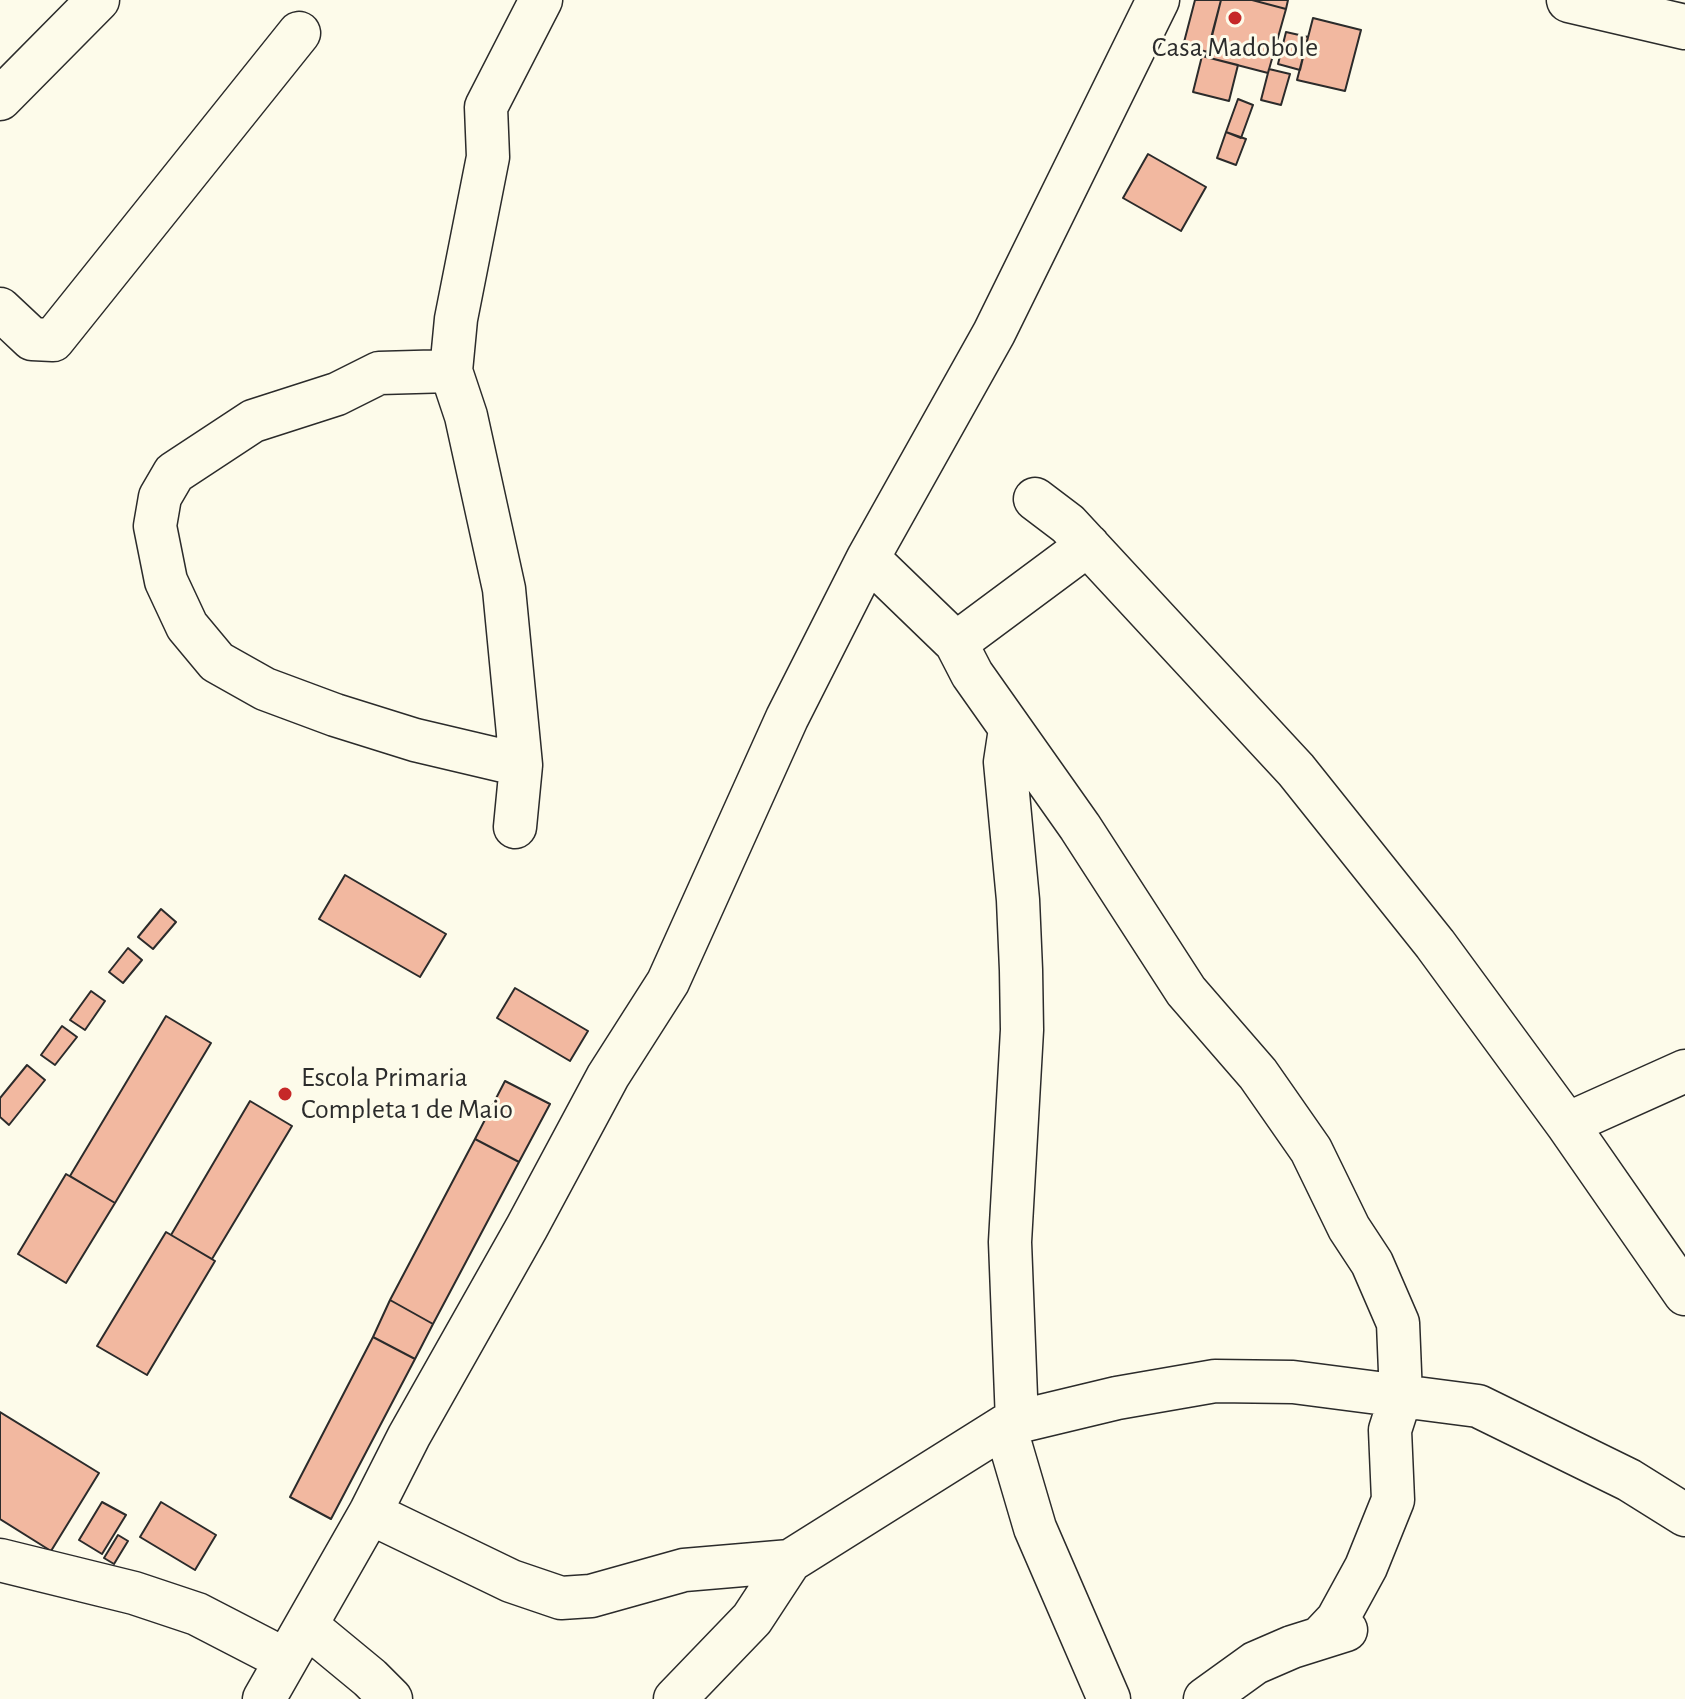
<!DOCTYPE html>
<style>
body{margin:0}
canvas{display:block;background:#fdfbea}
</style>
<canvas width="1685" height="1699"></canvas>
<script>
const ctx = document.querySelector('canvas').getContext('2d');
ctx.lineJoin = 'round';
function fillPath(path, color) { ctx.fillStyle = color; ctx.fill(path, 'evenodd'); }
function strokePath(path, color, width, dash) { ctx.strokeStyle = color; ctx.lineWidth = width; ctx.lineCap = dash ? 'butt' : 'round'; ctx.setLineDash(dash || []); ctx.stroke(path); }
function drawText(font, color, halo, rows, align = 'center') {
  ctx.font = font + ' "Alegreya Sans",sans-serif'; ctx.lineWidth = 6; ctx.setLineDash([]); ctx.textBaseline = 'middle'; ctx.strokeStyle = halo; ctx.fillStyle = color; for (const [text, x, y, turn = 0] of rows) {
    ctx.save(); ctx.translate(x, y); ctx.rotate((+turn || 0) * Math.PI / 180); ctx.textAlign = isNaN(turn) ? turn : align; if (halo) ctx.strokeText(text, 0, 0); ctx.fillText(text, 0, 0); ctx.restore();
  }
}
const building = new Path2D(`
 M1195 0H1221L1208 52 1183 46Z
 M1221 0H1252L1286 9 1268 73 1206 57Z
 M1252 0H1288L1286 9Z
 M1313 18 1361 30 1345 91 1297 80Z
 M1286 32 1308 37 1300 70 1278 64Z
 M1202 56 1238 65 1229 101 1193 92Z
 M1269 69 1290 74 1281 105 1261 100Z
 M1238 99 1253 105 1241 138 1226 132Z
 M1226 132 1246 139 1236 165 1217 158Z
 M1148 154 1206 187 1181 231 1123 198Z
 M345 875 446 934 420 977 319 919Z
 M161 909 176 922 153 949 138 937Z
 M128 948 142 960 123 983 109 972Z
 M515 988 588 1031 570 1061 497 1018Z
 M91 991 105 1001 85 1030 70 1020Z
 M166 1016 211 1043 115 1203 70 1176Z
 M62 1026 77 1037 55 1065 41 1055Z
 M27 1065 45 1080 9 1125 0 1117V1098Z
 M505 1081 550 1104 519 1162 475 1139Z
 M250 1101 292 1126 212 1259 171 1235Z
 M475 1139 519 1162 433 1324 390 1300Z
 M66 1174 115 1203 66 1283 18 1254Z
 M166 1232 215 1261 147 1375 97 1346Z
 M390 1300 433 1324 415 1359 373 1337Z
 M373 1337 415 1359 331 1519 290 1497Z
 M0 1412 99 1473 51 1551 0 1519Z
 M102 1502 126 1515 102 1554 79 1540Z
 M161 1502 216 1535 195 1570 140 1537Z
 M118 1535 128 1541 114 1564 104 1558Z`);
fillPath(building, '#f2b8a0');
strokePath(building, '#2b2b2b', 2);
const minor = new Path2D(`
 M0 99 98 0
 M0 309 32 339 53 340 299 33
 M451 371 379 373 337 394 253 421 174 473 160 497 155 526 166 581 187 626 217 662 265 689 335 715 415 740 521 765
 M1035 499 1068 524 1296 770 1435 944 1567 1124 1685 1294
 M868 558 956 643 972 674 1080 827 1186 991 1258 1074 1311 1150 1349 1228 1372 1263 1398 1323 1401 1396 1390 1430 1393 1500 1366 1567 1337 1620 1320 1638
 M956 643 1088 545
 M1010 729 1005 762 1018 900 1021 970 1022 1030 1010 1242 1017 1422 1005 1426 1035 1528 1109 1699
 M515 827 521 765 504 589 466 416 451 371 456 319 488 157 486 107 541 0
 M1567 1124 1685 1071
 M1017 1422 1117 1398 1215 1381 1293 1382 1478 1406 1629 1480 1685 1515
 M370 1513 511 1581 561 1598 591 1596 684 1570 790 1561 1005 1426
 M0 1560 134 1593 197 1614 286 1660
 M307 1626 370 1678 391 1699
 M264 1699 370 1513 409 1436 527 1227 608 1076 668 982 787 718 868 558 994 333 1158 0
 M675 1699 752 1619 790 1561
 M1205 1699 1255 1663 1292 1647 1346 1630`);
const major = new Path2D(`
 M1569 0 1685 27`);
strokePath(minor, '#2b2b2b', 45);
strokePath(major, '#2b2b2b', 47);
strokePath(minor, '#fdfbea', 42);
strokePath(major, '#fdfbea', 44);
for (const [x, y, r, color] of [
 [1235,18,8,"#c62828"],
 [285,1094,8,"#c62828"]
]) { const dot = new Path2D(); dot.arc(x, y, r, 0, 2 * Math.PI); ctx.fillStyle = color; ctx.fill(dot); strokePath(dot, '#fdfbea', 3); }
drawText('28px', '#2b2b2b', '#fdfbea', [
 ["Casa Madobole",1235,48],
 ["Escola Primaria",301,1078,"left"],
 ["Completa 1 de Maio",301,1110,"left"]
]);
</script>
